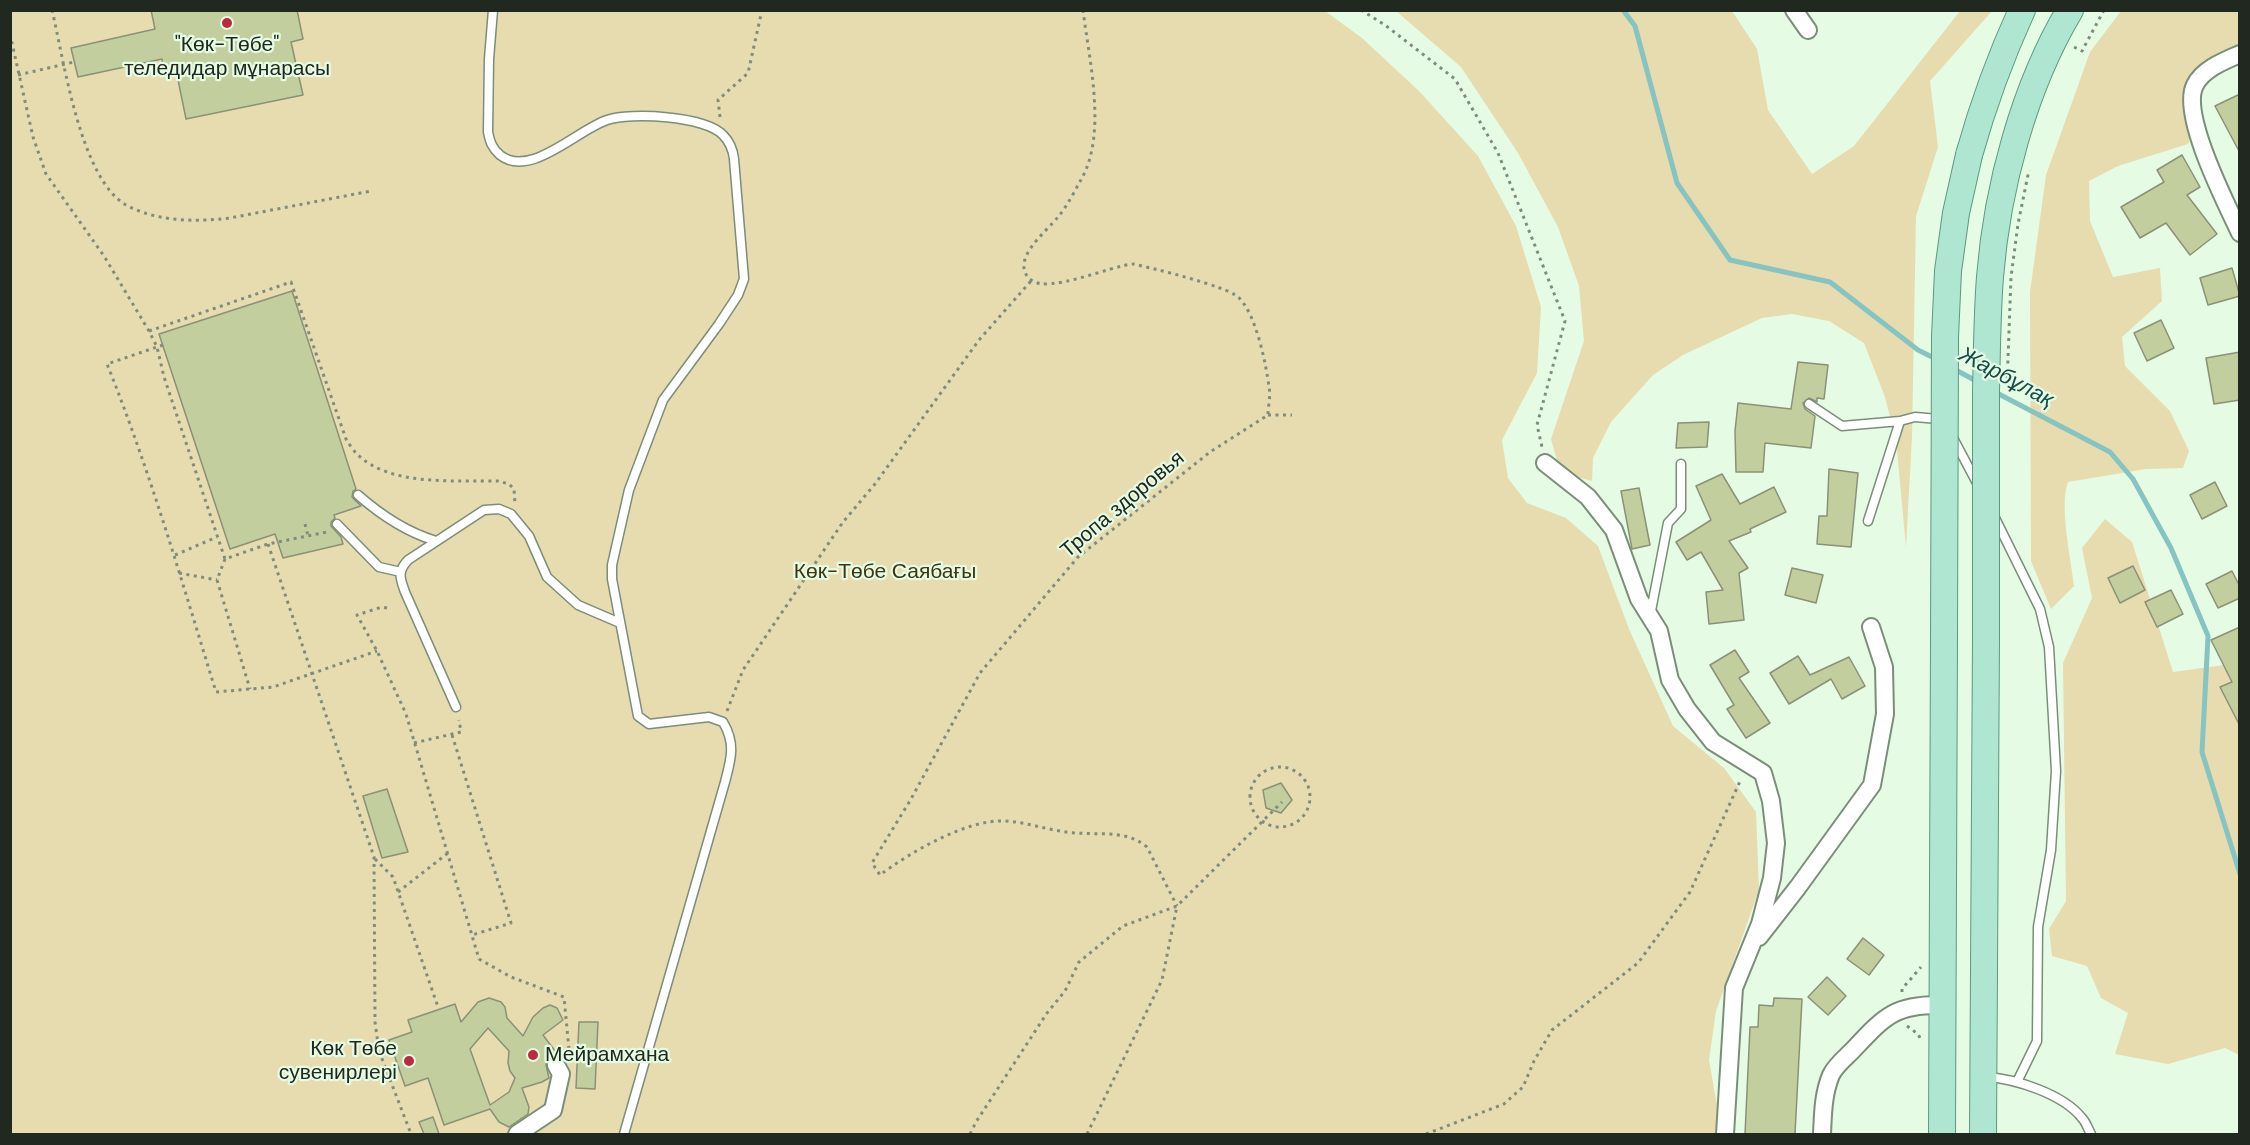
<!DOCTYPE html>
<meta charset="utf-8">
<style>
body{margin:0}
#map{position:relative;width:2250px;height:1145px;overflow:hidden;background:#e6fbe4;font-family:"DM Sans",sans-serif}
canvas{display:block}
.frame{position:absolute;inset:0;border:12px solid #202820;pointer-events:none}
</style>
<div id="map">
<canvas width="2250" height="1145"></canvas>
<div class="frame"></div>
</div>
<script>
const ctx = document.querySelector('canvas').getContext('2d');
ctx.lineJoin = 'round';
function fillPath(path, color) { ctx.fillStyle = color; ctx.fill(path, 'evenodd'); }
function strokePath(path, color, width, dash) { ctx.strokeStyle = color; ctx.lineWidth = width; ctx.lineCap = dash ? 'butt' : 'round'; ctx.setLineDash(dash || []); ctx.stroke(path); }
function drawText(font, color, halo, rows, align = 'center') {
  ctx.font = font + ' "DM Sans",sans-serif'; ctx.lineWidth = 4.5; ctx.setLineDash([]); ctx.textBaseline = 'middle'; ctx.strokeStyle = halo; ctx.fillStyle = color; for (const [text, x, y, turn = 0] of rows) {
    ctx.save(); ctx.translate(x, y); ctx.rotate((+turn || 0) * Math.PI / 180); ctx.textAlign = isNaN(turn) ? turn : align; if (halo) ctx.strokeText(text, 0, 0); ctx.fillText(text, 0, 0); ctx.restore();
  }
}
fillPath(new Path2D(`
 M10 11H1325L1362 38 1420 92 1478 156 1516 226 1541 307 1537 373 1502 440 1508 478 1527 503 1566 518 1598 546 1629 629 1673 726 1724 768 1756 812 1759 890 1716 1011 1709 1060 1722 1134H11Z
 M1396 11H1732L1757 49 1768 110 1812 174 1854 146 1960 11H1992L1930 81 1938 147 1916 216 1912 436 1906 547 1896 440 1885 397 1864 343 1829 321 1792 314 1762 318 1683 355 1653 375 1611 422 1593 458 1592 481 1570 475 1558 464 1551 439 1584 341 1579 286 1558 227 1518 153 1461 67Z
 M2121 11H2239V54L2194 85 2195 128 2188 144 2118 166 2089 181 2090 221 2113 277 2160 268 2162 301 2122 337 2125 366 2170 411 2189 451 2183 468 2146 469 2068 482C2059 504 2071 561 2074 586L2051 609 2031 561 2030 292 2046 175 2090 52Z
 M2105 519 2132 542 2173 672 2239 663V1055L2225 1048 2168 1064 2115 1054 2128 1013 2101 998 2087 966 2052 956 2049 929 2066 901 2063 663 2092 598 2082 548Z`), '#e7dbb0');
strokePath(new Path2D(`
 M1623 10 1635 26 1677 183 1730 260 1830 282 1918 350 1938 360
 M1954 369 1980 383
 M1993 391 2110 452 2133 479 2171 548 2208 636 2202 752 2240 874`), '#86c4c1', 5);
const building = new Path2D(`
 M151 10H297L303 39 291 42 303 95 186 119 175 65 163 67 162 59 78 77 71 48 155 29Z
 M2240 94V153L2215 106Z
 M2182 155 2200 187 2187 195 2217 234 2190 255 2166 223 2140 238 2121 207 2164 182 2157 170Z
 M2232 268 2240 296 2208 305 2200 278Z
 M292 291 356 489 353 491 352 497 361 506 334 515 335 518 331 522V526L341 537 343 544 283 558 275 534 230 549 159 334Z
 M2161 320 2174 348 2147 361 2134 333Z
 M2240 352V400L2214 404 2206 358Z
 M1798 362 1828 365 1824 399 1817 398V402L1809 398 1803 403 1805 409 1815 416 1811 448 1765 443 1763 472H1736L1735 431 1738 403 1791 409Z
 M1709 422 1707 447 1676 448 1678 423Z
 M1829 469 1858 473 1851 547 1817 544 1819 516H1827Z
 M1722 474 1740 504 1774 487 1786 512 1750 529 1751 532 1729 541 1748 568 1739 573 1744 620 1709 624 1706 592 1723 590 1701 552 1687 560 1676 542 1711 520 1696 486Z
 M2215 482 2227 506 2202 519 2190 495Z
 M1639 488 1650 545 1632 549 1621 491Z
 M2133 566 2145 590 2120 603 2108 578Z
 M1792 568 1823 575 1816 603 1785 595Z
 M2232 571 2240 587V598L2218 608 2206 584Z
 M2171 590 2183 614 2157 627 2145 602Z
 M2240 627V726L2220 687 2232 682 2211 640Z
 M1735 650 1749 672 1739 678 1770 723 1746 738 1727 709 1734 705 1710 665Z
 M1798 656 1810 675 1849 657 1865 686 1842 699 1831 679 1789 704 1770 673Z
 M1281 783 1292 800 1281 813 1266 808 1263 790Z
 M387 789 408 852 382 858 363 796Z
 M1863 938 1884 955 1869 975 1847 959Z
 M1827 977 1846 996 1828 1015 1808 997Z
 M489 998 501 1002 505 1007 507 1018 523 1036 533 1017 543 1008 550 1005 557 1008 563 1020 543 1035 558 1055 551 1056 547 1060 546 1065 549 1078 542 1082 522 1088 529 1107 528 1114 509 1127 499 1122 490 1109 444 1125 428 1078 405 1086 389 1040 412 1032 408 1020 455 1004 461 1022 478 1002ZM488 1028 509 1051 508 1063 510 1071 515 1078 509 1092 490 1105 470 1049Z
 M1774 998 1802 999 1795 1134H1745L1750 1027H1758L1759 1005 1773 1006Z
 M579 1022H598L595 1089 576 1088Z
 M433 1117 439 1134H424L419 1122Z`);
fillPath(building, '#c3ce9f');
strokePath(building, '#8b9177', 1.5);
const lane = new Path2D(`
 M493 10 489 59 488 132C490 142 492 148 500 155 530 179 577 130 607 120 631 112 705 116 723 135 730 142 733 150 734 159L744 279 738 295 719 324 663 400 629 490 612 565V579L638 716 649 724 709 717 723 722C736 744 731 759 725 782L624 1134
 M1809 404 1842 426 1900 421
 M1952 436 1978 485
 M358 495C382 516 406 532 436 541
 M1995 518 2040 609 2049 647 2056 771 2051 850 2038 927 2037 1041 2017 1082
 M1868 521 1900 421 1915 417 1938 419 1940 421
 M337 524 379 567 401 572
 M1650 616 1668 523 1681 509V464
 M456 707 405 592C400 578 397 572 408 560L484 510 499 509 511 514 529 536 547 577 578 605 620 623
 M1987 1077C2016 1079 2063 1094 2082 1118 2086 1122 2088 1129 2091 1134`);
const street = new Path2D(`
 M1794 10 1808 30
 M2240 54C2224 61 2203 69 2195 85 2180 114 2226 203 2240 233
 M1545 463 1588 497 1614 530 1639 599 1659 631 1670 680 1687 709 1713 742 1763 773 1771 801 1776 843 1772 878 1760 924 1734 988 1725 1134
 M1759 937 1798 887 1872 785 1885 714 1884 667 1871 627
 M517 1134 553 1110 561 1074 556 1065
 M1822 1134C1823 1114 1823 1094 1831 1075 1835 1066 1845 1058 1852 1051 1884 1017 1894 1004 1942 1005`);
const primary = new Path2D(`
 M1969 155C1983 105 2000 58 2022 10
 M1986 391C1987 353 1987 315 1990 277 1997 188 2024 87 2070 10
 M1942 1134 1944 638
 M1983 1134 1986 638`);
strokePath(lane, '#7b8e79', 11);
strokePath(street, '#7b8e79', 20);
strokePath(primary, '#5a9980', 28);
strokePath(new Path2D(`
 M52 10C64 60 80 178 126 205 158 222 195 222 230 218L371 191
 M1083 10C1089 60 1107 132 1082 178 1075 190 1068 205 1058 217 1047 231 1008 261 1031 280 1048 294 1110 266 1133 264 1152 268 1226 286 1238 297 1256 313 1266 364 1269 387 1271 396 1268 406 1268 415L1210 452 1078 557 980 673 911 799 872 863 880 875C909 853 967 819 1004 821 1029 822 1052 832 1077 833 1101 835 1127 830 1147 847L1177 906
 M1361 10 1385 25 1455 79 1498 153 1565 321 1537 425 1542 447
 M10 34 33 137 46 174 104 256 149 331 157 347 164 377 225 559 268 544 327 532
 M2074 47 2082 51 2104 10
 M18 75 74 62
 M720 117 718 100 748 73 762 10
 M149 331 291 282 346 439C349 444 353 450 357 454 390 487 456 480 498 481L509 484 514 489 515 504
 M163 345 107 364C150 471 182 582 216 692L273 687 377 651
 M1268 415H1292
 M305 524 308 536
 M268 544 374 857 375 1022 379 1051 411 1134
 M175 555 217 537
 M225 559 217 580 250 689
 M179 573 217 580
 M387 608 382 607 357 615 377 651 406 714 479 959 511 977 564 997 569 1050 567 1055
 M727 711 743 670 843 522 875 484 979 340 1031 281
 M452 735 511 923 472 935
 M414 743 461 732 459 720
 M1250 797a30 30 0 1 1 60 0a30 30 0 1 1-60 0Z
 M375 859 393 877 438 1007
 M398 892 448 853
 M1902 992V989L1921 967
 M1907 1026 1918 1034 1921 1040
 M970 1134 976 1122 1047 1013 1065 991 1079 962 1123 926 1177 906 1282 802
 M1087 1134 1162 980 1177 906
 M1426 1134 1504 1104 1523 1087 1534 1061 1552 1030 1638 963 1690 892 1741 779`), '#7f8d7e', 3, [3, 4.5]);
strokePath(lane, '#fff', 8);
strokePath(street, '#fff', 16);
strokePath(primary, '#afe6d1', 26);
const primaryBridge = new Path2D(`
 M1944 638 1945 337 1948 271 1956 213 1969 155
 M1986 638V391`);
strokePath(primaryBridge, '#5a9980', 28, []);
strokePath(new Path2D(`
 M2007 386 2011 277 2018 224 2029 170`), '#7f8d7e', 3, [3, 4.5]);
strokePath(primaryBridge, '#afe6d1', 26);
for (const [x, y, r, color] of [
 [227,23,6,"#bb2b3c"],
 [533,1055,6,"#bb2b3c"],
 [409,1061,6,"#bb2b3c"]
]) { const dot = new Path2D(); dot.arc(x, y, r, 0, 2 * Math.PI); ctx.fillStyle = color; ctx.fill(dot); strokePath(dot, '#e6fbe4', 2); }
drawText('21px', '#202820', '#e6fbe4', [
 ["\"Көк-Төбе\"",227,45],
 ["теледидар мұнарасы",227,69],
 ["Көк Төбе",397,1049,"right"],
 ["сувенирлері",397,1073,"right"],
 ["Мейрамхана",545,1055,"left"]
]);
drawText('21px', '#202820', '#e6fbe4', [
 ["Тропа здоровья",1123,505,-40]
]);
drawText('21px', '#3f350e', '#e6fbe4', [
 ["Көк-Төбе Саябағы",885,572]
]);
drawText('italic 22px', '#154d4b', '#e6fbe4', [
 ["Жарбұлақ",2006,378,28]
]);
</script>
